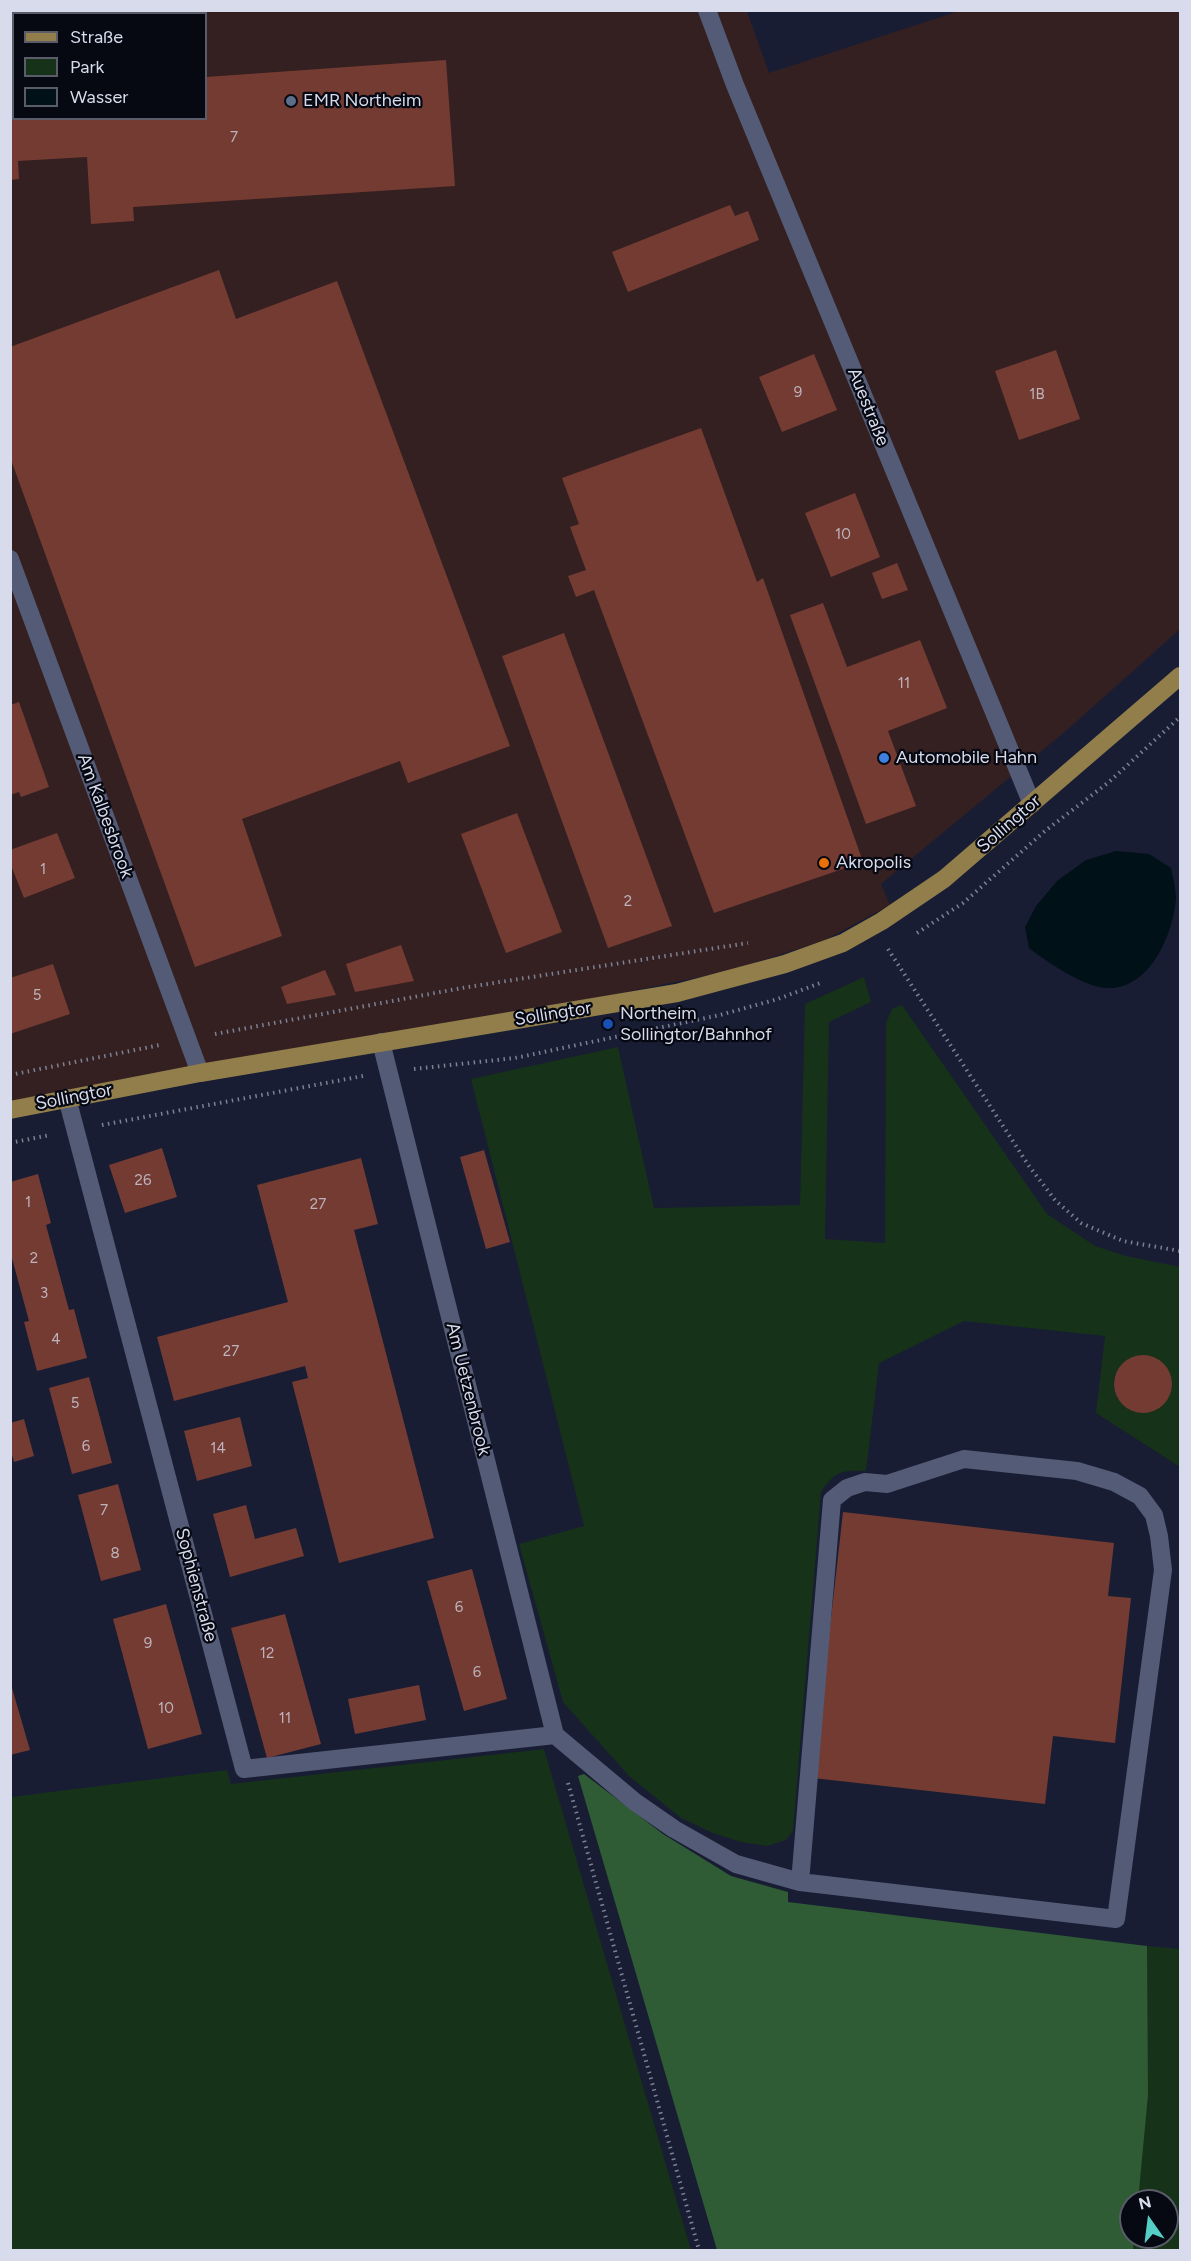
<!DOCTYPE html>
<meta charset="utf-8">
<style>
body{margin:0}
#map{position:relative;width:1191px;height:2261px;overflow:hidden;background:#181d34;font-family:Figtree,sans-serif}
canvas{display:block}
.frame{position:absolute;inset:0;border:12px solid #d7dbeb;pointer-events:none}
.legend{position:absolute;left:12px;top:12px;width:195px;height:108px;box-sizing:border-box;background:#060812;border:2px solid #5a5c69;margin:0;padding:8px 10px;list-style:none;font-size:18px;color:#d7dbeb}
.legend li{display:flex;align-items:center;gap:12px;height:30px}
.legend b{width:30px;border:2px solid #5a5c69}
.north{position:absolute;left:1119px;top:2189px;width:60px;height:60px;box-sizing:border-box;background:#060812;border:2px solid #5a5c69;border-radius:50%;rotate:346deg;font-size:16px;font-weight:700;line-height:24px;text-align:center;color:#d7dbeb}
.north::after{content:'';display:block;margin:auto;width:21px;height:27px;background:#55cec5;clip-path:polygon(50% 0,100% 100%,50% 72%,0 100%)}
</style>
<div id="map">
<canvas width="1191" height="2261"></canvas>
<div class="frame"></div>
<ul class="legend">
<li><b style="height:8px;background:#917e4b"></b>Straße</li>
<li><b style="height:16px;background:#163219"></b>Park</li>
<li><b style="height:16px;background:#001117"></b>Wasser</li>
</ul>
<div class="north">N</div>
</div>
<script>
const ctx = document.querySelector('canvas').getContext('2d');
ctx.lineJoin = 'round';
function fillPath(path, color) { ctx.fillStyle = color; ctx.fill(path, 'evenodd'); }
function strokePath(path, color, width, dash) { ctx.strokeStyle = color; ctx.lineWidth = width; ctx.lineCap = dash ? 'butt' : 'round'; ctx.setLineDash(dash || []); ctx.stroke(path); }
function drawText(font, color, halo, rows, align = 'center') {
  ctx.font = font + ' Figtree,sans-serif'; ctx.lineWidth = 4.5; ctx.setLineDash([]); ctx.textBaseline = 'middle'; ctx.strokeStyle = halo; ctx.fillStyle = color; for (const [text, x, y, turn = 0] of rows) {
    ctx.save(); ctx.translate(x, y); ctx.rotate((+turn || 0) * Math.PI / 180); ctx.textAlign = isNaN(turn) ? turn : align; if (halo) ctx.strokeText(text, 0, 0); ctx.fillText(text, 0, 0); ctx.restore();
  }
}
fillPath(new Path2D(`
 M10 11H747L769 73 959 11H1180V629L1067 730 881 884 890 905 823 941 729 971 617 994 267 1054 11 1103ZM14 14H206V118H14Z`), '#342021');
fillPath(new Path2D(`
 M864 977 871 1002 829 1022 825 1239 885 1243 886 1023 892 1009 902 1005 1047 1214 1095 1246 1126 1256 1180 1267V1467L1096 1413 1105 1336 964 1321 879 1363 866 1471C842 1470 835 1471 821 1492L793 1831 786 1840 767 1846 741 1842 713 1833 681 1818 629 1776 563 1702 519 1544 584 1526 471 1079 618 1047 654 1208 800 1205 805 1004ZM1142 1355C1191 1362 1169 1426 1132 1410 1125 1407 1119 1402 1116 1395 1108 1374 1123 1359 1142 1355Z
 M544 1749 691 2250H11V1797L227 1770 231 1784Z
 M1147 1946 1180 1949V2250H1132L1133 2237H1167V2201H1135Z`), '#163219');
fillPath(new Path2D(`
 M584 1774 663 1834 731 1876 788 1892V1902L1147 1946 1148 2095 1138 2201H1131V2237H1134L1133 2250H717L578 1776Z`), '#2f5c34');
fillPath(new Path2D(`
 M1116 851 1149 854 1171 868C1173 878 1176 889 1176 899 1173 935 1149 991 1106 988 1084 987 1047 962 1029 948L1025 927 1036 906 1057 881 1086 860Z`), '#001117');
fillPath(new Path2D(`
 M446 60 455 186 133 207 134 221 91 224 87 157 18 161 19 179 10 180V104H14V118H206V77Z
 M730 205 735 216 748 211 759 240 628 292 612 252Z
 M219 270 236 319 337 281 510 746 408 783 400 761 242 819 282 936 195 967 10 457V347Z
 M1056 350 1080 419 1019 440 995 371Z
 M814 354 837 410 782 432 759 377Z
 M701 428 757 582 763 578 863 862 714 913 594 590 576 597 568 576 586 570 570 527 579 524 562 478Z
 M855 493 880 557 831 577 805 513Z
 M897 563 908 590 882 599 872 573Z
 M823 603 847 667 920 640 947 708 888 731 916 806 866 824 790 615Z
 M564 633 672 926 608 948 502 656Z
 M19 702 49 787 21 797 19 792 10 795V705Z
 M517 813 562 932 506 953 461 834Z
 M57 833 75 878 24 898 10 863V850Z
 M401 945 414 981 355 992 346 964Z
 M53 964 70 1014 10 1034V978Z
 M325 970 336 995 287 1004 281 987Z
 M162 1148 177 1197 125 1213 109 1165Z
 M484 1150 510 1242 486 1249 460 1157Z
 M361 1158 378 1224 354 1230 434 1538 339 1563 292 1382 308 1378 305 1366 174 1401 157 1337 288 1302 257 1185Z
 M38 1174 51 1223 46 1225 69 1310 74 1309 87 1358 37 1371 24 1322 29 1321 10 1251V1182Z
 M1114 1384a29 29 0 1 1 58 0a29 29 0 1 1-58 0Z
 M89 1377 112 1463 72 1474 49 1388Z
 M240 1417 252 1466 197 1481 184 1431Z
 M24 1419 34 1456 14 1462 10 1448V1423Z
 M118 1484 141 1570 101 1581 78 1495Z
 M246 1505 255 1539 296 1528 304 1556 230 1577 213 1514Z
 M843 1512 1114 1543 1108 1596 1131 1598 1115 1743 1053 1736 1045 1804 813 1778Z
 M472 1569 507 1699 464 1711 427 1581Z
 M166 1604 202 1734 148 1749 113 1619Z
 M285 1614 321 1744 267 1758 231 1628Z
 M10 1681 30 1750 10 1755Z
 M419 1685 426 1720 355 1734 348 1699Z`), '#743b32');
strokePath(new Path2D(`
 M917 933 963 903 1045 831 1109 782 1180 717
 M888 949 1029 1166 1055 1200 1081 1223 1123 1241 1180 1251
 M215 1034 462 988 748 943
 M414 1069 515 1058 720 1015 778 999 823 982
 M10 1075 160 1045
 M102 1125 363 1076
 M10 1143 50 1135
 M568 1783 699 2250`), '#7c8194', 4, [1.5, 4.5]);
strokePath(new Path2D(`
 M707 10 735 85 1032 804
 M10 559 200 1073
 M381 1042 555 1735
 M67 1098 244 1769 555 1735
 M555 1735 635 1802 674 1829 736 1864 800 1882 1116 1919 1163 1570 1159 1536 1154 1515 1140 1496 1114 1482 1077 1471 964 1459 887 1484 865 1482 847 1488 832 1500 800 1882`), '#545b76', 18);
strokePath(new Path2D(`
 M10 1110 200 1073 677 993 785 964 843 943 882 921 944 879 1180 676`), '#917e4b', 18);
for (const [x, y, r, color] of [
 [291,101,6,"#5c6f8a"],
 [884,758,6,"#3f7fe0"],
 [824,863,6,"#e8710a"],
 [608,1024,6,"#1a4fb4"]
]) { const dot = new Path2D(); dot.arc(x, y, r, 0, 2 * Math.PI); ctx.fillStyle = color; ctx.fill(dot); strokePath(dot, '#060812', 2); }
drawText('15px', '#beb3bd', null, [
 ["7",234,138],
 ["9",798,393],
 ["1B",1037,395],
 ["10",843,535],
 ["11",904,684],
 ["1",43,870],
 ["2",628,902],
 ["5",37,996],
 ["26",143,1181],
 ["1",28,1203],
 ["27",318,1205],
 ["2",34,1259],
 ["3",44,1294],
 ["4",56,1340],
 ["27",231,1352],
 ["5",75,1404],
 ["6",86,1447],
 ["14",218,1449],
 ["7",104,1511],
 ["8",115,1554],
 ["6",459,1608],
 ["9",148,1644],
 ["12",267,1654],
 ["6",477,1673],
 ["10",166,1709],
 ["11",285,1719]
]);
drawText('18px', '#d7dbeb', '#060812', [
 ["EMR Northeim",303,101],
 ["Automobile Hahn",896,758],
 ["Akropolis",836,863],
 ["Northeim",620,1014],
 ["Sollingtor/Bahnhof",620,1035]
], 'left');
drawText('18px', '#d7dbeb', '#060812', [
 ["Auestraße",868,407,68],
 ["Am Kalbesbrook",105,816,70],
 ["Sollingtor",1009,824,-41],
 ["Sollingtor",553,1014,-9],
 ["Sollingtor",74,1097,-11],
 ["Am Uetzenbrook",468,1389,76],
 ["Sophienstraße",196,1585,75]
]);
</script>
